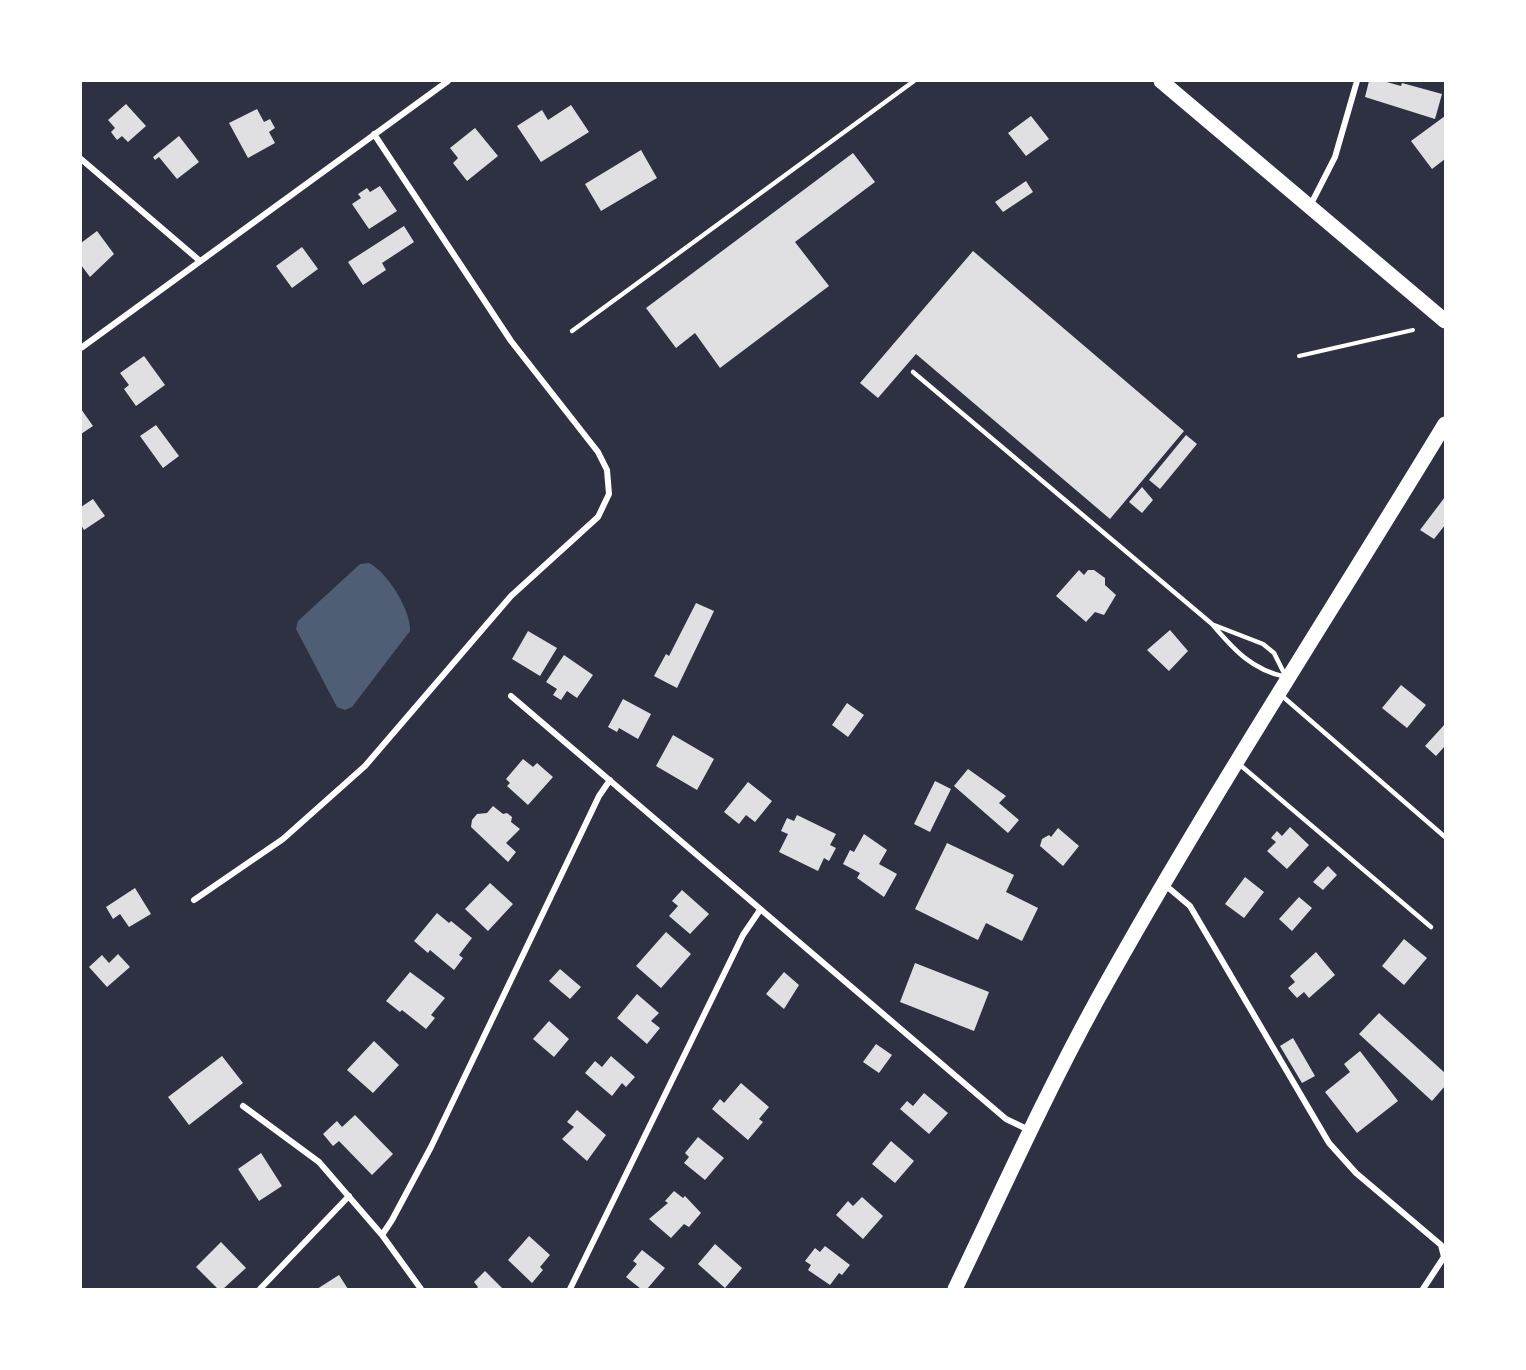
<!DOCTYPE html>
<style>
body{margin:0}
#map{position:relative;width:1526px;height:1370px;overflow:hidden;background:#2d3142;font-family:Mulish,sans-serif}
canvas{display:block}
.frame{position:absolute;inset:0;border:82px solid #fff;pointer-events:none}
</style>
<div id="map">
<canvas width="1526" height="1370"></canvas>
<div class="frame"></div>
</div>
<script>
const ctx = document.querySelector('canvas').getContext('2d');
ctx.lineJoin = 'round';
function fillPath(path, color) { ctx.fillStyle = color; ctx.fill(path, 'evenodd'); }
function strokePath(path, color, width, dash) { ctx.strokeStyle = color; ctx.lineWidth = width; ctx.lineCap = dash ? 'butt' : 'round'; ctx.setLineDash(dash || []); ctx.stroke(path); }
fillPath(new Path2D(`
 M369 563C387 572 411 610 410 631L352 707 345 710 337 707 296 629 298 621 360 564Z`), '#4f5d75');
fillPath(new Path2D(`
 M1369 81H1383L1401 86 1402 83 1442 94 1435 119 1365 97Z
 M126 104 146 126 128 142 122 136 117 140 111 132 115 128 108 120Z
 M571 105 589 132 541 162 517 126 542 110 548 120Z
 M257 109 264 122 270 119 275 128 269 132 275 143 248 158 229 123Z
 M1031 116 1049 139 1026 156 1008 133Z
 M1445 116V159L1432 169 1411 141Z
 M475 128 498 156 467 181 453 163 458 158 450 148Z
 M179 136 199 162 177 179 159 157 155 160 153 157Z
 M641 150 657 178 601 211 585 184Z
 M853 153 875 182 795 242 829 286 720 368 695 333 676 348 646 308Z
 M1026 181 1033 192 1003 212 995 202Z
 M380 186 397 211 369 229 352 204 361 198 358 194 367 188 370 192Z
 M404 226 414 242 382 263 386 270 363 285 348 262Z
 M97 231 114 254 90 277 81 265V243Z
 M302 247 318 269 292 288 276 266Z
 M973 251 1184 431 1110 519 916 354 878 398 860 383Z
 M144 356 165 385 136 406 124 389 129 385 120 373Z
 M81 409 93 426 81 434Z
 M156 425 179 456 163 468 140 436Z
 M1186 435 1197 444 1160 489 1149 480Z
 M1142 487 1153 500 1142 513 1129 502Z
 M1445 497V525L1434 539 1420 530Z
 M93 499 105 516 84 530 81 525V507Z
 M1079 570 1084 575 1088 570H1094L1105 578V585L1116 595 1104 615 1095 612 1086 622 1056 596Z
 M696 603 714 611 677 688 654 676 666 654 669 656Z
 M1170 630 1188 651 1169 671 1147 650Z
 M528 631 557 648 540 676 512 659Z
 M564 655 593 675 577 698 567 691 561 700 553 695 557 689 546 682Z
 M1401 685 1426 705 1407 728 1382 708Z
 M623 699 651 714 638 739 619 728 617 732 608 727Z
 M847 703 864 715 848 737 832 725Z
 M1445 724V746L1436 756 1425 746Z
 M673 735 714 759 697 790 656 766Z
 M523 759 533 767 537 763 553 777 528 805 507 786 510 783 506 779Z
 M968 769 1006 796 999 803 1019 820 1008 833 954 786Z
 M935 781 951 789 930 832 914 824Z
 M748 782 772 801 755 822 746 815 739 824 724 812Z
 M493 806 503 814 507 813 512 817 511 822 520 829 506 843 516 852 508 862 471 827 472 820 477 814 487 813Z
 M797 815 836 834 830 845 836 848 829 861 824 858 818 871 779 852 788 834 781 831 787 818 794 821Z
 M1290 827 1309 845 1287 869 1267 851 1276 842 1271 838 1277 831 1282 836Z
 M1058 828 1079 846 1063 866 1040 846 1042 839 1049 835 1051 837Z
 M864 834 887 850 879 864 897 874 884 897 857 878 860 873 843 864 850 850 854 852Z
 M947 843 1014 875 1006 892 1038 908 1022 941 986 923 978 940 915 909Z
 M1328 866 1337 875 1323 890 1313 882Z
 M1245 877 1264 892 1244 918 1225 904Z
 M490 883 513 904 488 931 465 909Z
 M135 888 151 914 129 927 120 914 113 919 106 907Z
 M682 890 709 914 690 934 669 916 678 906 672 901Z
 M1299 897 1312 908 1292 931 1279 919Z
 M437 913 449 923 451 921 472 938 459 955 463 958 454 970 430 950 428 953 414 941Z
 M666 932 691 954 661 988 636 966Z
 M1404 939 1427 958 1404 985 1382 966Z
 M1316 952 1335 975 1309 998 1304 992 1297 998 1288 988 1295 982 1290 976Z
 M118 954 130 967 107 987 89 967 102 955 109 963Z
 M915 963 989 992 974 1031 900 1002Z
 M560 969 581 987 570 999 549 981Z
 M410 972 445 998 431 1015 435 1018 426 1029 402 1010 400 1012 386 1001Z
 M784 972 799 985 784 1009 766 994Z
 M637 994 659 1013 651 1021 660 1028 647 1044 617 1018Z
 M1379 1013 1445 1073V1086L1432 1101 1359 1034Z
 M549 1021 569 1039 554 1057 533 1039Z
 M1293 1038 1315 1076 1302 1083 1280 1046Z
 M374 1041 399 1065 373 1093 347 1070Z
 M876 1044 892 1055 879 1073 863 1062Z
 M1360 1051 1398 1101 1357 1133 1325 1092 1350 1072 1344 1064Z
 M222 1056 243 1083 189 1125 168 1097Z
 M611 1056 635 1077 626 1087 622 1083 612 1096 585 1073 595 1061 602 1067Z
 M741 1083 769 1107 759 1119 763 1122 748 1140 712 1109 720 1099 724 1103Z
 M924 1093 948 1113 929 1134 900 1109 907 1101 913 1106Z
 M577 1110 606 1135 587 1161 562 1139 574 1127 567 1122Z
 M355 1115 393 1154 372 1175 339 1141 333 1146 323 1134 337 1121 342 1127Z
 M698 1137 724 1158 705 1180 684 1163 689 1157 685 1153Z
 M891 1141 914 1161 895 1183 872 1164Z
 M261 1153 282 1186 259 1201 238 1169Z
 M674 1191 683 1198 685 1196 701 1213 689 1227 684 1224 671 1238 649 1219 668 1203 665 1201Z
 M862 1197 883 1216 863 1239 836 1215 848 1201 853 1206Z
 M529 1236 550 1255 540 1267 543 1270 532 1283 508 1260Z
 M221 1242 246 1268 223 1289H218L196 1267Z
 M715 1244 742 1268 725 1288 698 1264Z
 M825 1246 850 1265 842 1275 839 1273 830 1285 808 1270 811 1265 805 1261 815 1248 820 1252Z
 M642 1250 665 1268 647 1289H641L626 1277 637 1264 633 1261Z
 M485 1271 503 1289H476L478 1287 474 1282Z
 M339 1275 348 1289H317Z`), '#e0e0e3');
strokePath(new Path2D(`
 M1299 356 1413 330`), '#fff', 4);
strokePath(new Path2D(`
 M572 331 914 81
 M913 372 1212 624C1234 650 1252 670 1286 677
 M1214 625 1263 644 1274 653 1285 675
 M1281 695 1445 837
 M1239 764 1431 927`), '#fff', 4.5);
strokePath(new Path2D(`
 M81 159 200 261
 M1310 206 1335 157 1357 81
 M81 348 448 81
 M511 696 1006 1119 1031 1131
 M1164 884 1190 906 1329 1143 1356 1173 1441 1245 1444 1257 1423 1289
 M194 900 283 839 365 766 511 596 598 517 609 494 607 470 598 452 511 341 374 134
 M243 1106 319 1162 382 1235 421 1289
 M382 1235 392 1220 431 1147 599 796 610 780
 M260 1289 349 1196
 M570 1289 743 935 760 910`), '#fff', 6);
strokePath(new Path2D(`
 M1161 81 1445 321
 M955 1289C1001 1193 1045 1095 1096 1002 1205 805 1328 617 1445 424`), '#fff', 15);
</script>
